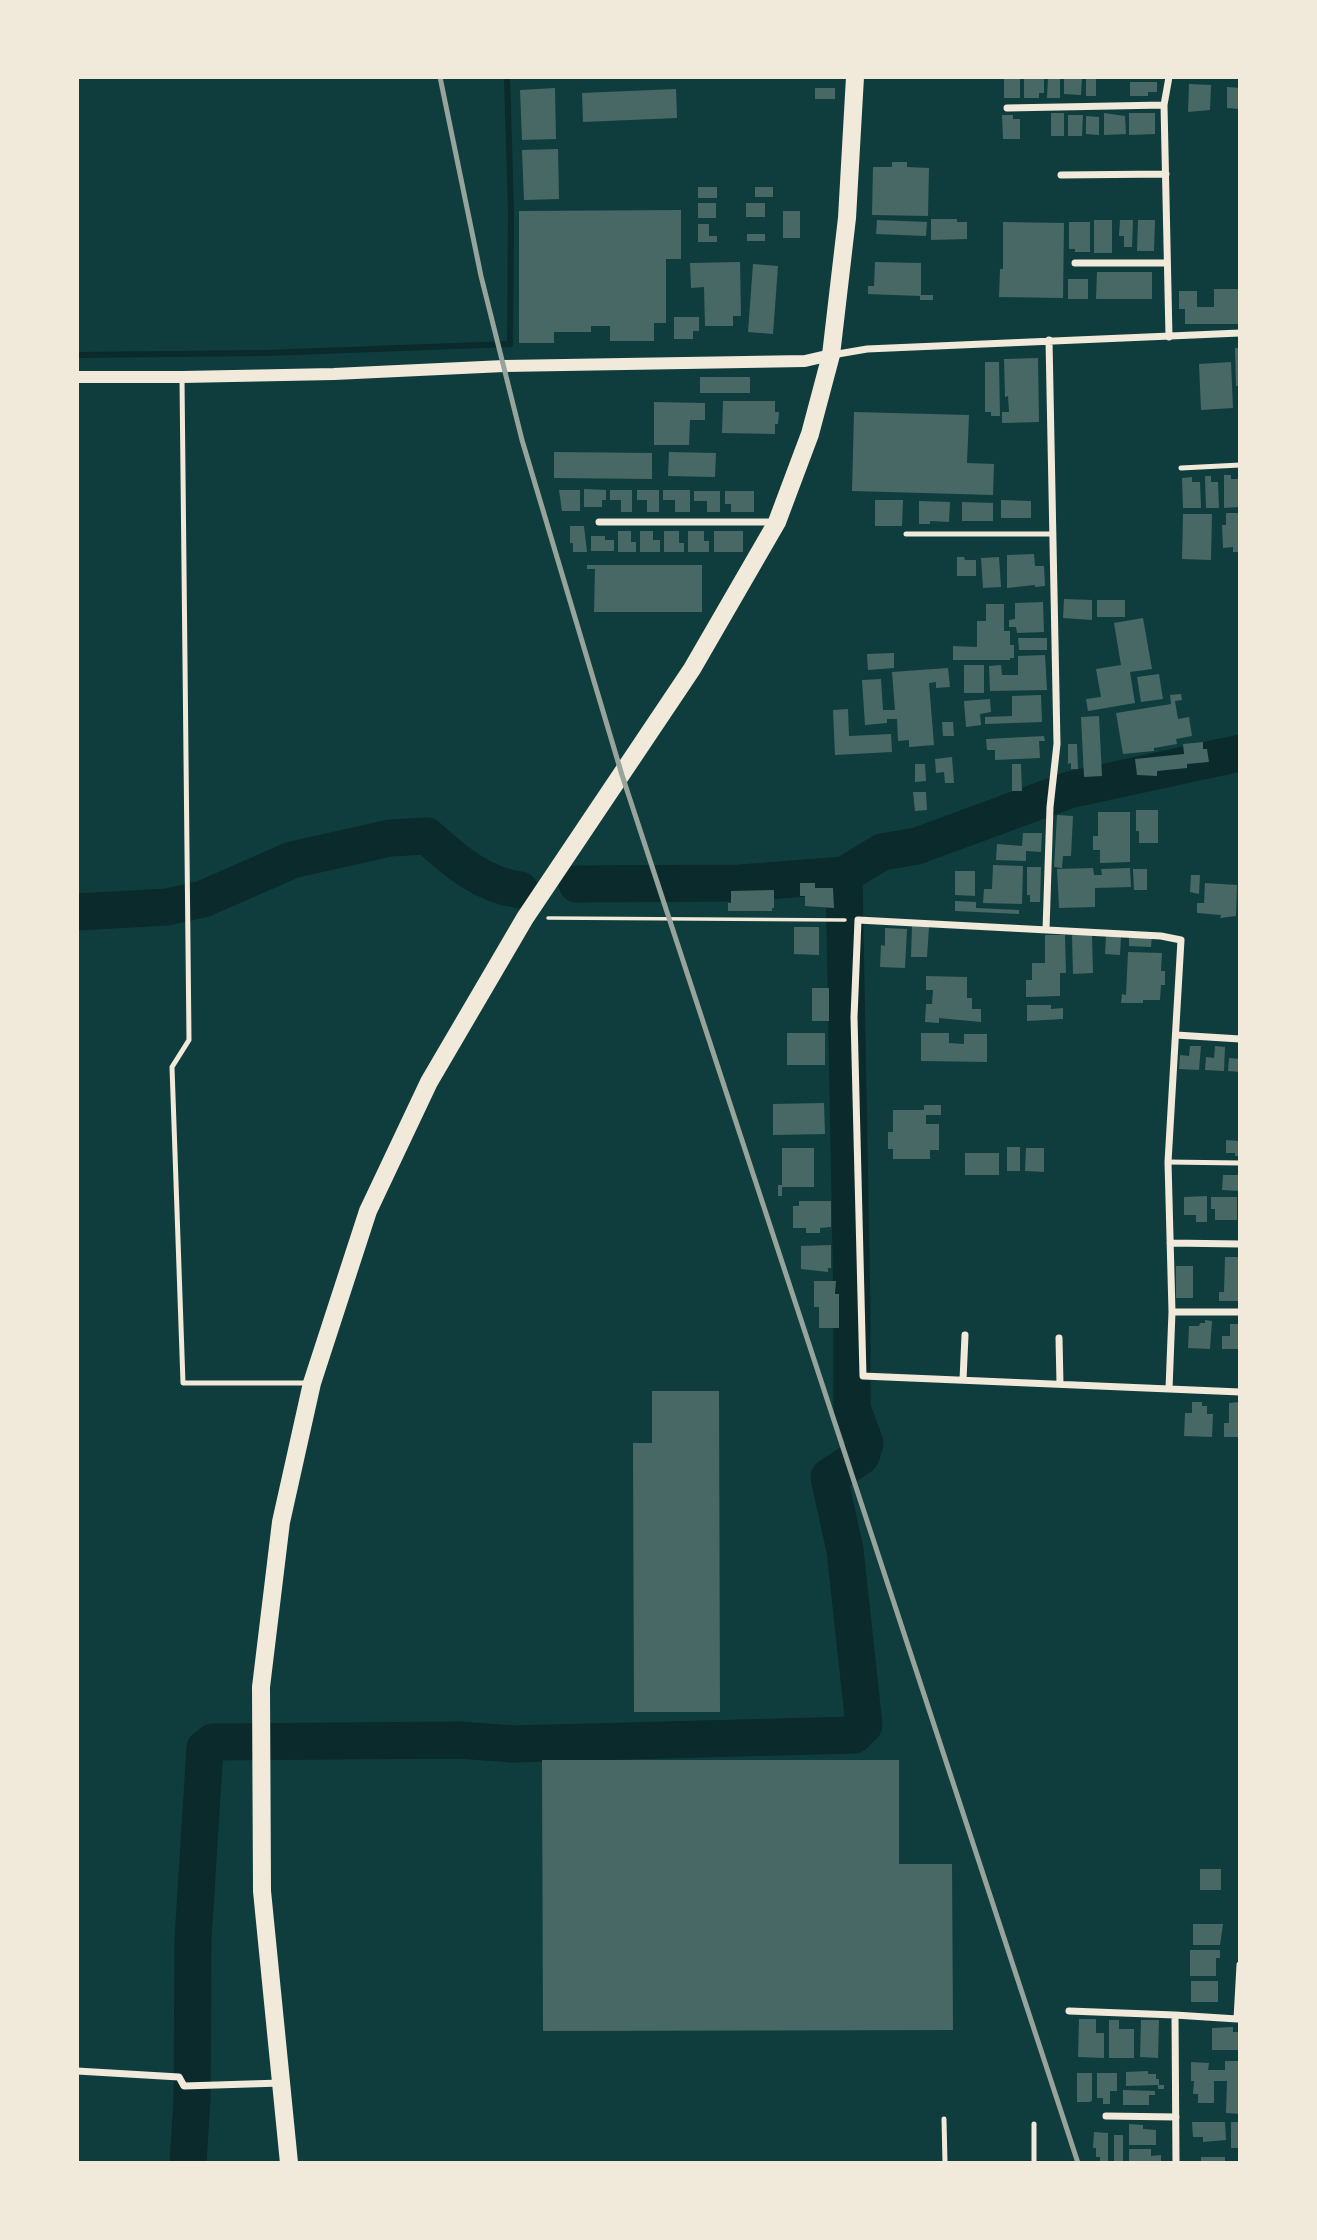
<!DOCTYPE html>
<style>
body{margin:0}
#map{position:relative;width:1317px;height:2240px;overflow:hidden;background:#0f3d3e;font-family:Rubik,sans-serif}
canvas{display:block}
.frame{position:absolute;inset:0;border:79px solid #f1e9da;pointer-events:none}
</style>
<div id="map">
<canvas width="1317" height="2240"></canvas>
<div class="frame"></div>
</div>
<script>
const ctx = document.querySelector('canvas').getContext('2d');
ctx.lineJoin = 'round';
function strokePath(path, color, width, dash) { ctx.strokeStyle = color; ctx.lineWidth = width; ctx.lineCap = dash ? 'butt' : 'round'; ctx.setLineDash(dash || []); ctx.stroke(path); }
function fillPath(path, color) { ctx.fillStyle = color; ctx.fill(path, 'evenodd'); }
strokePath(new Path2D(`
 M77 355 266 353 510 344 511 211 507 77`), '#0a2a2b', 6);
strokePath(new Path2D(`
 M577 884 741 883 844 875 882 852 917 846 1069 790 1240 753
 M77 912 167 907 203 899 292 860 390 838 427 836C455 861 482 885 520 890
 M188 2163 192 2100 193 1939 205 1748 213 1742 459 1740 513 1744 854 1735 864 1725 845 1550 829 1477 861 1456 865 1443 852 1408V1307L844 875`), '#0a2a2b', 37);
fillPath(new Path2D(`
 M1004 77H1020V98H1004Z
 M1024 77H1044V93H1039V98H1024Z
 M1048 77H1060V98H1047Z
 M1064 77 1082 78 1081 95 1064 94Z
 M1086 79H1096V96H1086Z
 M1130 82H1157V92H1148V96H1130Z
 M1189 84 1211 85 1210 110 1188 112Z
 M1227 87 1240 88V109L1227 108Z
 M555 88 556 139 522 140 520 90Z
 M815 88H835V99H815Z
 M676 89 677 118 583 122 582 93Z
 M1051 113H1064V136H1051Z
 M1104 113 1125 116 1126 134 1104 135Z
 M1129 113H1155V134L1129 135Z
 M1002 115H1013V119H1020V139H1003Z
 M1068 115H1083L1082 136H1068Z
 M1086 116 1099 117V135L1086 134Z
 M558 149 559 199 524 200 522 150Z
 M892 162H907V167L929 168 928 216 872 215 873 167H892Z
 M698 187H717V198H698Z
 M755 187H773V197H755Z
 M698 203H716V218H698Z
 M746 203H765V217H746Z
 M681 210V259H666V323H654V341H610V326H591V332H554V343H519V211Z
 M783 211H800V238H783Z
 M931 219H957V222H967V239L931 240Z
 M877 220 927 222 926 236 876 234Z
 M1094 220H1112V253H1094Z
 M1120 220H1133L1132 247H1124V236H1119Z
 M1138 220H1155L1154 251H1137Z
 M1003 222 1064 223 1063 298 999 297 1000 269H1003Z
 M1069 222H1090V252H1075V249H1069Z
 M698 224H709V236H717V242H698Z
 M747 234H765V241H747Z
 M740 262 741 316H733V326H705L704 287 691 288 690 263Z
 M875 262 921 263V295H933V300H920V296L868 294V286H874Z
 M753 264 778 266 773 334 748 332Z
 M1097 272H1152V299H1096Z
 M1068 279H1088V299H1068Z
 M1214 289H1240V324H1185V309H1179V291H1197V307H1214Z
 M674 317H699V331H693V339H674Z
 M1235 348H1240V386H1236Z
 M1038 358 1039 422 1002 423V412H1009L1008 396 1005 397 1004 359Z
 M985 362H999L1000 416H991V412H985Z
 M1231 362 1233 408 1201 410 1199 364Z
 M700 377H750V393H700Z
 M723 401H775V412H779L778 424H775V434L722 433Z
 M654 402 705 403V420H690L689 445H654Z
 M854 412 969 415 967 463 994 464 993 495 852 491Z
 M554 452 652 453V479L554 478Z
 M669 452 716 453 715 477 668 476Z
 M1224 475H1231V479H1239L1240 507 1224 508Z
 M1205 476H1211V482H1218L1219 508H1206Z
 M1192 477V482H1200L1201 508H1183L1182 478Z
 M584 489 606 490V500H602V507H584Z
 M559 490H580V511H562Z
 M610 490H632V512H621V500H610Z
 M637 490H659V512H647V500H637Z
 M663 490H690V512H675V500H663Z
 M694 491H720V512H707V501H694Z
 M725 491H754V512H731V504H725Z
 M875 500H903L902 526H875Z
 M1001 500 1031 501V518H1001Z
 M919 501 950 502 949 522 930 521V524H919Z
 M962 502 993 503V521H962Z
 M1226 513H1240V552H1233V547L1223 548 1222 525H1226Z
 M1183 514H1212L1211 560 1182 559Z
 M570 526H584L587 552H573V543H570Z
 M618 531H631V542H636V552H618Z
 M640 531H653V540H660V552H640Z
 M664 531H679V543H684V552H664Z
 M688 531H704V541H709V552H688Z
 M714 531H743V552H714Z
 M591 536H605V540H614V551H591Z
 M1034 554 1035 566H1044L1045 586 1035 587V585L1007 588V555Z
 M957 557H964L965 560H976V576H957Z
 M999 557 1001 587 983 588 981 558Z
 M587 565H702V612H594L595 569H587Z
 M1064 599 1092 600V620L1063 618Z
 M1097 600H1125V617H1097Z
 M1043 602 1044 632 1017 633 1016 627H1009V620L1015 619V603Z
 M986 604H1004V631H1010V645H1014V658H1010V660H953V646L977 647V621H986Z
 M1143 618 1152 669 1130 672 1135 703 1088 711 1086 699 1101 697 1096 669 1121 665 1114 623Z
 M1018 638H1047V650H1019Z
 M894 653V668L868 670 867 654Z
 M1045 655 1047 690 990 691 989 666 1001 665 1002 675H1018V656Z
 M964 665H984V693H964Z
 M948 668 950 687 936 688V682L929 683 934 745 909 747V740L898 741 897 719H887V723L865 725 862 680 881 679 883 710H895L892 672Z
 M1159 674 1163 699 1141 702 1137 677Z
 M1181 694 1182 700 1175 701 1178 719 1189 717 1192 736 1176 739 1177 744 1154 748V751L1123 754 1116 713 1171 704 1170 695Z
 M1041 695 1042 722 985 724V717L1012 716V696Z
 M990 699 991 712 980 714 981 725 966 727 964 701Z
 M848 709 849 736 891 734 892 752 835 755 833 710Z
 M1099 716 1102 776 1084 777 1081 717Z
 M942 722H953L954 736H943Z
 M1044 736 1045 741H1039L1040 758 995 760V750H987L986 739Z
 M1203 742V749H1207L1209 762 1187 764V768L1157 771V776L1137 775 1135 759 1184 754 1183 744Z
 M1068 744H1077L1078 769H1071V763L1068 764Z
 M952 757 954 783H945L944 772 936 773 935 759Z
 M915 764H925L926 781 915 782Z
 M1012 764H1021L1022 791H1012Z
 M913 792H926L927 810 915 811Z
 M1136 810H1158V843H1139V831H1136Z
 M1098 812H1130V862L1100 863V850H1093V836H1098Z
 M1057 815 1073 816 1071 856H1063L1062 868 1054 867Z
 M1023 833H1042L1041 852 1026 851V861L996 860 997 844 1022 846Z
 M993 865 1023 866 1022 904 983 903 984 889H992Z
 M1027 867H1041L1040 902H1030V895H1027Z
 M1093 868 1094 875H1102L1101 869 1130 868 1131 887 1095 888V907L1059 908 1057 869Z
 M1133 869H1147V890H1134Z
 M955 871H975V896L955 895Z
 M1191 875H1200L1199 894 1190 892Z
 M800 883H815V888H833L834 908 805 906V896H800Z
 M1205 883 1237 885 1236 916 1220 918 1221 915 1197 913V903H1204Z
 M774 890V908H772V911H728V903H731V891Z
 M955 901 976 902V908L1019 910V914L955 911Z
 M912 926 929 927 927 957H911Z
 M794 927H819V955L794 954Z
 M885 928 907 929 905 968 880 967 881 945 885 946Z
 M1045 935H1065L1066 973H1060V996L1026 997V980H1032V963H1045Z
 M1072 935H1092L1093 973 1073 974Z
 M1106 935 1121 936 1120 955 1105 954Z
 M1129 935 1152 936 1151 947 1129 946Z
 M1128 952 1162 953 1161 971H1165V985H1161L1160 1000H1143V1003H1121L1122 994 1126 995Z
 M926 976 967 977V998H972V1009H981V1022L939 1018V1023L925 1022 926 1004H932L933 990H926Z
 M812 988H829V1021H812Z
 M1027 1005H1051V1009L1063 1008V1019L1027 1021Z
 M787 1033H825V1065H787Z
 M921 1033H949V1043L964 1044V1034H987V1062L921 1061Z
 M1190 1046H1201L1199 1070 1179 1069 1180 1055 1189 1056Z
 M1215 1046 1225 1047 1224 1071 1205 1070 1206 1057 1214 1058Z
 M1229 1058 1240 1059V1072L1228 1071Z
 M824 1103 825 1134 773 1135V1104Z
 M924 1105H941V1115H926V1124H939V1150H930V1159H893V1149H888V1132H893V1110H924Z
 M1226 1140 1240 1141V1156H1235V1153H1226Z
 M1007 1147H1020V1171H1007Z
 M782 1148H814V1187H782V1196H778V1185H782Z
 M1026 1148H1044V1172L1025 1171Z
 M965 1153H999V1175H965Z
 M1223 1175H1240V1191L1222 1190Z
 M1207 1196V1222H1196V1215H1184V1197Z
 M1211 1197H1237V1220H1215V1209H1211Z
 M799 1201H831V1227L820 1228V1233H806V1228H793V1206H799Z
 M831 1245V1268H828V1272L801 1269V1246Z
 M1225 1257H1240V1301H1219V1292H1224Z
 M1176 1266H1193V1298H1176Z
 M814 1281H836L835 1294H839V1328H819V1307H814Z
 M1205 1320 1212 1321 1210 1349 1188 1348 1189 1326H1199L1200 1323H1205Z
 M1230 1324H1240V1349H1222V1336H1230Z
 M652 1391H719L720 1712H634L633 1443H652Z
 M1192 1402H1202V1406H1207V1414H1213L1212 1437 1184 1436 1185 1413H1192Z
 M1240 1402V1437H1224V1423H1229V1403Z
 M542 1760H899V1864H952L953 2030 543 2031Z
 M1200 1869H1221V1890H1200Z
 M1193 1924H1223L1220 1945H1193Z
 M1190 1950H1220V1958H1216V1976H1190Z
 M1191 1981H1218V2002H1191Z
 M1079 2019H1096V2033H1104V2058L1078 2057Z
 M1109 2020H1119V2029H1134V2058H1109Z
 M1141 2020H1159L1158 2058 1140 2057Z
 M1233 2027V2032H1240V2050H1212V2028Z
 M1225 2061H1240V2114L1226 2113 1227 2081H1214V2103H1198V2094H1193L1194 2081H1191V2062L1209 2063 1208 2070H1225Z
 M1148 2071V2074H1156V2079H1159V2085H1164V2089H1158V2085L1126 2086V2072Z
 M1077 2073H1092V2101L1089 2102H1077Z
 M1097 2073H1117V2091H1110V2104H1103V2098H1097Z
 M1123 2090 1155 2091V2095H1149V2105H1123Z
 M1192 2122H1225L1226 2140 1203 2142V2137H1193Z
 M1231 2122H1240V2148H1231Z
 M1129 2124 1143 2125V2129L1156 2130V2145H1129Z
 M1094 2132 1108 2133V2163H1100V2157H1096V2148H1093Z
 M1114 2135H1123V2163H1114Z
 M1129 2149H1151V2156L1161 2155V2163H1129Z
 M1201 2157H1225V2163H1201Z`), '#486865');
strokePath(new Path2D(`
 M548 918 845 920`), '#f1e9da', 3.5);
strokePath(new Path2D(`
 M182 379 189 1040 172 1067 183 1383H309
 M1181 468 1240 465
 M906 534H1053
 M1168 1162 1240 1163
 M944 2119 945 2163
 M1034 2124V2163`), '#f1e9da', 5);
strokePath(new Path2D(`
 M1007 108 1164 105
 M1061 175 1166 174
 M1075 263H1167
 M1169 337 1164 105 1169 77
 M832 355 867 349 1240 333
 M599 522H776
 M1046 930 1050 807 1057 744 1049 340
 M1176 1035 1240 1039
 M1170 1243 1240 1244
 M1172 1312H1240
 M1059 1338 1060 1384
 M963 1380 965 1335
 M1169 1389 1172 1312 1168 1162 1181 940 1161 936 858 920 854 1017 863 1376 1240 1392
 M1069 2011 1175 2015
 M77 2071 179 2077 184 2086 281 2083
 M1106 2116 1176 2117
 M1176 2163 1175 2015 1237 2019 1240 1965`), '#f1e9da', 7);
strokePath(new Path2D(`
 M77 377H182L334 374 504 366 805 361 831 355`), '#f1e9da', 12);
strokePath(new Path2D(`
 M289 2163 262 1891 261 1687 281 1522 312 1383 368 1211 429 1082 525 918 692 669 777 522 810 434 831 355 847 218 855 77`), '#f1e9da', 18);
strokePath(new Path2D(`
 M440 77 481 276 522 440 622 775 1078 2163`), '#97a49c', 5);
</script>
